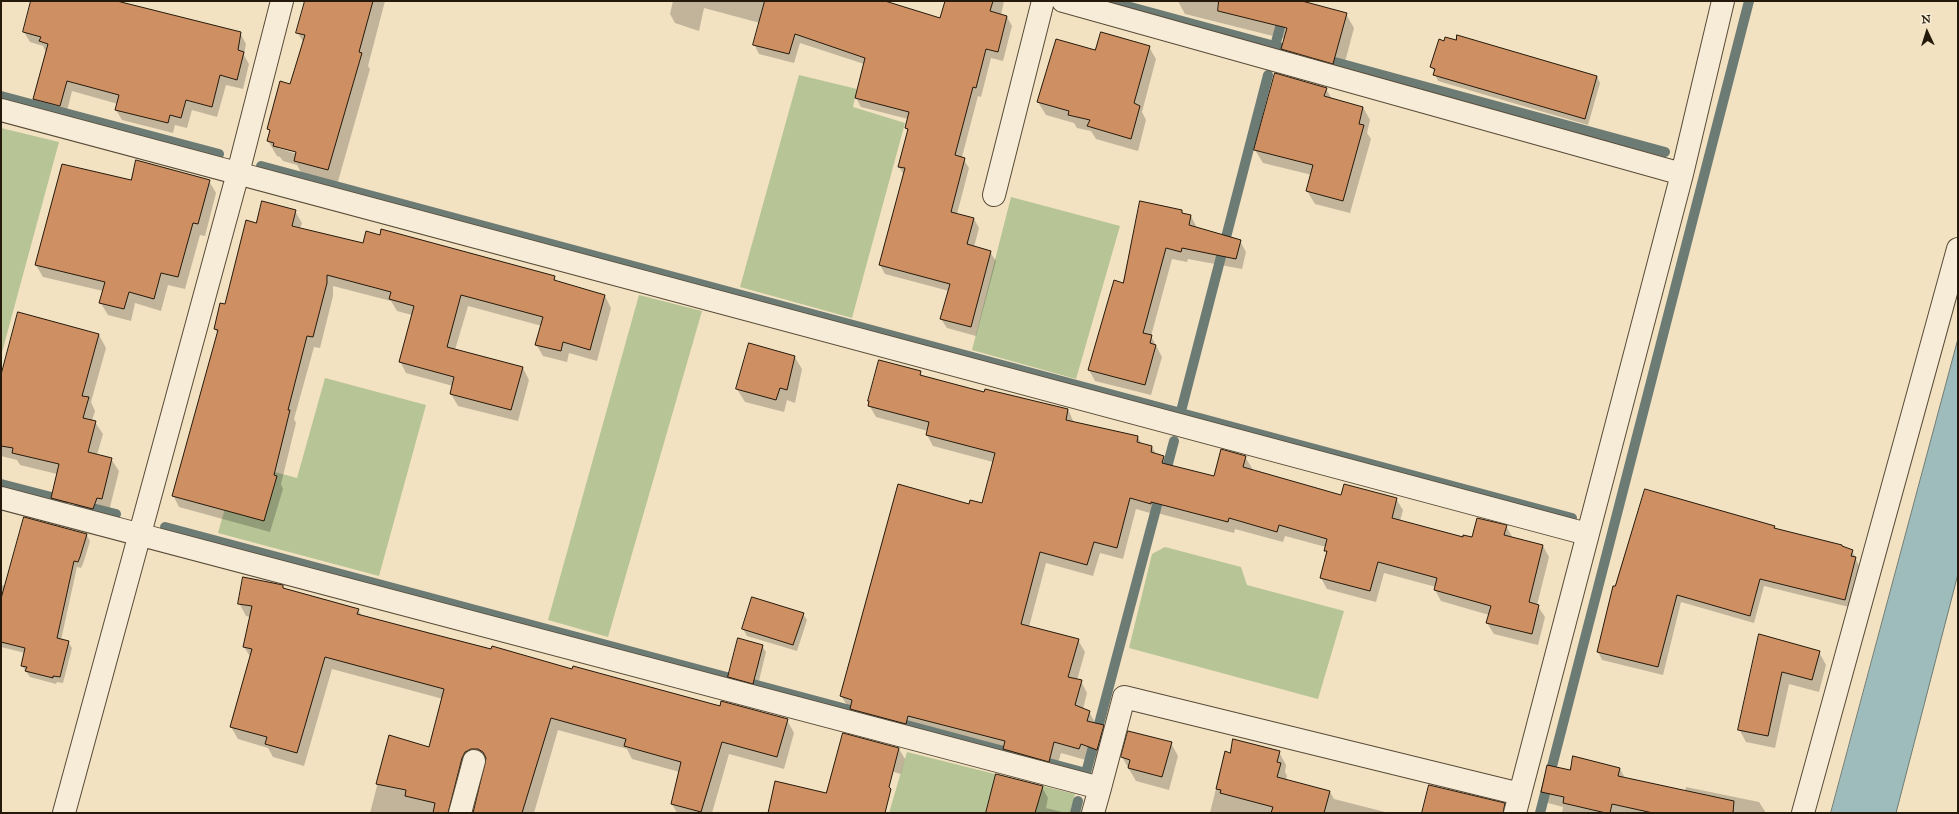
<!DOCTYPE html>
<style>
body{margin:0}
#map{position:relative;width:1959px;height:814px;overflow:hidden;background:#f2e2c1;font-family:"IM FELL Great Primer",serif}
canvas{display:block}
.frame{position:absolute;inset:0;border:2px solid #24190b;pointer-events:none}
.north{position:absolute;left:1907px;top:12px;width:40px;height:40px;-webkit-text-stroke:3px #f7ecd7;paint-order:stroke;rotate:356deg;font-size:11px;font-weight:700;line-height:16px;text-align:center;color:#24190b}
.north::after{content:'';display:block;margin:auto;width:14px;height:18px;background:#24190b;clip-path:polygon(50% 0,100% 100%,50% 72%,0 100%)}
</style>
<div id="map">
<canvas width="1959" height="814"></canvas>
<div class="frame"></div>
<div class="north">N</div>
</div>
<script>
const ctx = document.querySelector('canvas').getContext('2d');
ctx.lineJoin = 'round';
function fillPath(path, color) { ctx.fillStyle = color; ctx.fill(path, 'evenodd'); }
function strokePath(path, color, width, dash) { ctx.strokeStyle = color; ctx.lineWidth = width; ctx.lineCap = dash ? 'butt' : 'round'; ctx.setLineDash(dash || []); ctx.stroke(path); }
fillPath(new Path2D(`
 M799 75 857 89 853 107 905 123 852 318 740 287Z
 M1 128 59 142 1 356Z
 M1011 197 1120 226 1076 379 972 350Z
 M639 295 702 311 608 637 548 620Z
 M325 378 426 405 379 576 218 533 238 462 297 478Z
 M1165 547 1241 567 1247 585 1344 611 1318 699 1129 648 1152 554Z
 M907 752 1075 794 1070 813H889Z`), '#b7c496');
const water = new Path2D(`
 M1958 339V574L1896 813H1831Z`);
fillPath(water, '#9dbcbb');
strokePath(water, '#6d7b75', 1);
fillPath(new Path2D(`
 M32 1H115L240 33 246 44 244 55 249 64 243 89 226 85 217 117 192 110 187 128 175 125 173 133 122 120 116 110 118 104 72 91 66 115 40 109 34 99 46 52 43 46 30 42 24 32Z
 M306 1H385L368 66 370 69 337 185 303 176 297 165 283 161 280 157 277 156 268 141 270 132 269 129 291 85 304 43 297 32ZM278 146 301 153 300 155 278 148Z
 M673 1H882L941 20 946 1H1004L1001 15 1007 17 1012 26 1003 61 991 58 981 97 978 96 962 157 969 168 957 214 974 219 979 228 974 247 990 252 996 261 976 336 947 328 941 319 949 291 885 274 880 265 904 175 899 167 908 132 906 128 908 119 861 107 856 98 864 64 800 43 794 63 759 54 754 44 760 23 704 8 699 31 675 23 670 14Z
 M1178 1H1299L1346 14 1354 28 1341 77 1291 63 1282 49 1285 39 1185 14Z
 M1149 47 1156 59 1142 112 1146 120 1138 151 1096 139 1091 131 1077 128 1074 123 1046 115 1038 102 1096 51Z
 M1432 67 1597 76 1600 83 1588 125 1438 81Z
 M1326 89 1332 99 1363 107 1370 120 1367 133 1371 139 1350 213 1315 204 1307 191 1312 175 1263 163 1255 150Z
 M132 181H209L216 193 205 236 200 235 185 289 168 285 161 311 135 303 131 321 108 315 100 302 103 291 43 277 36 265Z
 M295 211 302 223 300 229 363 244 554 277 557 282 605 296 611 308 597 361 569 353 567 362 543 356 536 344 542 326 468 306 455 350 523 368 529 380 518 421 458 406 451 394 453 386 406 373 400 361 412 315 397 311 391 301 333 286V296L320 348 314 347 294 419 296 423 281 484 283 489 270 532 179 507 173 495 218 334 215 329 226 305 257 224Z
 M1181 211 1183 214 1191 216 1197 228 1240 241 1246 252 1242 269 1188 259 1187 262 1172 259 1151 336 1162 357 1151 395 1095 381 1089 370 1124 284Z
 M19 313 99 335 106 348 91 402 95 411 92 421 95 422 103 434 97 455 111 459 119 471 109 511 104 510 100 521 59 511 52 498 57 474 20 465 17 460 1 456V382Z
 M794 356 802 369 795 403 787 400 784 412 745 402 737 389Z
 M920 372 923 377 984 394 1068 409 1074 423 1138 437 1142 445 1152 447 1156 454 1163 457 1168 465 1214 477 1245 457 1252 468 1251 471 1342 496 1396 499 1403 510 1400 521 1463 538H1473L1506 526 1513 538 1543 546 1549 557 1537 605 1545 617 1538 645 1494 634 1487 623 1489 615 1441 601 1435 590 1436 587 1384 573 1376 602 1327 589 1321 578 1327 554 1326 547 1285 536 1283 542 1235 529 1234 533 1157 513V515L1136 509 1123 559 1100 553 1093 576 1046 563 1029 627 1078 640 1085 652 1077 680 1081 681 1087 693 1083 709 1089 712 1096 724 1103 726 1110 737 1103 761 1087 755 1086 760 1061 753 1055 773 1010 761 1004 750 914 727 912 735 857 720 841 696 899 486 969 505 982 504 993 462 933 446 927 435 928 431 876 417 869 405Z
 M1774 526 1776 529 1842 545 1843 548 1852 550 1859 566 1849 607 1764 586 1754 623 1681 602 1663 675 1602 660 1598 652 1614 587Z
 M86 534 90 541 83 564 81 568 77 567 61 640 68 642 72 648 63 683 57 682 56 684 30 677 22 666 25 653 1 647V585L6 586Z
 M283 586 284 590 358 610 362 616 720 707 787 720 794 733 784 769 729 754 712 813H677L672 804 680 772 632 759 627 749 558 730 534 813H474L486 761H479L457 813H370L390 736 430 748 443 699 332 669 304 766 273 757 268 748 238 739 231 727 251 658 244 647 251 617 246 616 239 603Z
 M803 614 807 620 797 651 747 636 743 629Z
 M1760 635 1819 652 1826 665 1819 692 1789 684 1775 748 1746 742 1739 729Z
 M762 646 766 652 757 689 732 683 729 677Z
 M1171 743 1178 756 1169 790 1136 781 1122 757Z
 M899 749 905 759 901 774 873 766 857 813H769L827 794Z
 M1225 752 1231 754 1279 752 1286 765 1285 772 1287 776 1286 781 1330 792 1334 799 1389 813H1210Z
 M1620 769 1625 778 1685 791 1686 787 1759 802 1766 813H1562L1563 807 1548 803 1542 792 1571 771Z
 M1042 787 1048 798 1046 808 1066 813H987Z`), '#0003');
strokePath(new Path2D(`
 M1108 1 1293 51
 M1275 46 1287 1
 M1320 58 1665 152
 M1 96 219 154
 M261 166 1572 518
 M1180 415 1268 75
 M1 484 63 500
 M80 505 116 514
 M165 527 1086 773 1174 441
 M1075 813 1078 801
 M1540 813 1749 1`), '#6d7b75', 10);
const building = new Path2D(`
 M31 1H117L241 32 238 50 244 52 237 80 220 75 212 107 186 100 181 118 170 115 168 123 115 110 119 95 67 81 60 106 33 99 48 44 39 41 41 37 23 32Z
 M305 1H373L359 52 362 53 328 170 294 161 296 152 273 146 274 143 267 141 270 130 267 129 280 81 290 84 305 35 296 33Z
 M765 1H885L940 18 945 1H993L990 11 1007 16 998 52 986 49 976 88 973 87 955 155 965 158 951 212 974 218 967 244 991 251 971 327 940 319 950 284 879 265 905 168 898 167 908 129 905 128 909 112 855 98 865 58 795 34 789 54 753 45Z
 M1219 1H1302L1347 13 1333 64 1281 49 1287 28 1218 11Z
 M1101 32 1150 46 1134 103 1140 106 1131 139 1087 126 1090 120 1068 115 1069 111 1037 102 1056 39 1095 50Z
 M1457 35 1597 76 1585 119 1433 75 1435 69 1430 67 1439 39 1444 41 1445 37 1456 40Z
 M1275 73 1327 88 1324 96 1363 107 1359 124 1364 125 1343 201 1306 191 1313 165 1254 150Z
 M136 160 210 180 198 224 193 223 178 277 161 273 154 299 129 292 124 309 99 303 105 282 35 265 62 164 131 180Z
 M262 201 296 210 292 226 363 243 366 231 380 235 381 229 555 276 554 280 605 295 590 350 563 342 561 351 535 345 543 317 461 295 447 347 523 367 511 410 450 394 454 377 399 362 414 306 389 299 391 292 327 275V283L313 337 307 336 288 410H290L274 475 277 476 264 521 172 496 218 330 214 329 220 303 225 304 246 220 256 223Z
 M1140 201 1182 210V213L1191 215 1189 225 1241 240 1236 259 1182 248 1181 252 1166 248 1143 333 1152 335 1150 343 1156 345 1145 385 1088 370 1114 280 1123 283Z
 M18 312 99 334 82 396 89 397 83 418 96 421 88 452 112 458 102 499 97 498 93 509 51 498 59 464 12 453 13 448 1 446V375Z
 M749 343 795 356 787 390 780 388 776 400 736 389Z
 M879 360 921 371 920 375 984 392 985 389 1068 409 1066 420 1138 436 1137 442 1152 446 1151 452 1164 456 1162 463 1214 476 1221 449 1246 456 1243 467 1341 495 1344 484 1397 498 1392 518 1463 537V535L1472 537 1477 518 1507 525 1504 535 1543 545 1529 602 1539 605 1532 634 1486 623 1491 606 1434 590 1437 578 1378 562 1370 591 1320 578 1327 551H1324L1327 539 1279 525 1277 532 1229 518 1228 522 1151 502V504L1130 498 1117 548 1094 542 1087 565 1040 552 1021 624 1079 639 1068 677 1082 680 1075 705 1090 711 1087 721 1104 725 1097 750 1081 744 1079 749 1054 742 1049 762 1003 749 1005 741 908 716 906 724 850 709 852 700 840 696 898 484 969 504 970 500 982 503 995 453 926 435 929 422 868 406 869 401H868Z
 M1645 489 1775 526 1774 528 1842 545V546L1853 550 1851 556 1856 557 1845 600 1760 579 1750 616 1677 595 1658 667 1597 652 1613 586H1615Z
 M24 517 87 534 80 557 78 562 74 561 57 638 69 641 60 677 53 676V678L25 671 27 667 21 666 25 648 1 642V599Z
 M243 577 283 585V588L359 609 357 614 429 633 491 649 492 646 572 669 573 666 720 706 721 701 788 719 777 757 722 742 701 812 671 804 681 762 624 746 626 739 551 718 522 813H473L486 758 483 752 478 749H471L465 752 462 758 448 813H433L435 803 405 796 406 790 376 784 389 735 429 747 444 689 325 657 297 753 265 744 267 737 230 727 252 649 243 647 252 606 238 604Z
 M752 597 804 613 793 645 742 629Z
 M1759 634 1820 651 1812 680 1782 672 1768 736 1738 730Z
 M738 638 763 645 753 684 728 677Z
 M1128 731 1172 742 1162 777 1128 768 1130 760 1121 757Z
 M843 733 899 748 889 787 891 789 885 813H768L775 781 826 793Z
 M1233 739 1280 751 1277 762 1281 763 1277 777 1330 791 1324 813H1271L1273 807 1220 793 1221 790 1216 789 1225 751 1230 753Z
 M1573 756 1620 768 1618 776 1734 801 1733 813H1653L1612 804 1610 813H1606L1563 803 1564 797 1541 792 1547 765 1570 770Z
 M996 774 1043 786 1035 813H986Z
 M1429 785 1505 803 1503 813H1422Z`);
fillPath(building, '#ce8f63');
strokePath(building, '#24190b', 1);
const minor = new Path2D(`
 M1063 1 1682 174
 M1 110 1587 534
 M994 195 1043 1
 M1 498 1100 788 1124 697 1520 794
 M64 813 238 173 282 1
 M460 813 474 761
 M1093 813 1100 788
 M1515 813 1682 174 1723 1
 M1803 813 1958 249`);
strokePath(minor, '#584b38', 24);
strokePath(minor, '#f7ecd7', 22);
</script>
